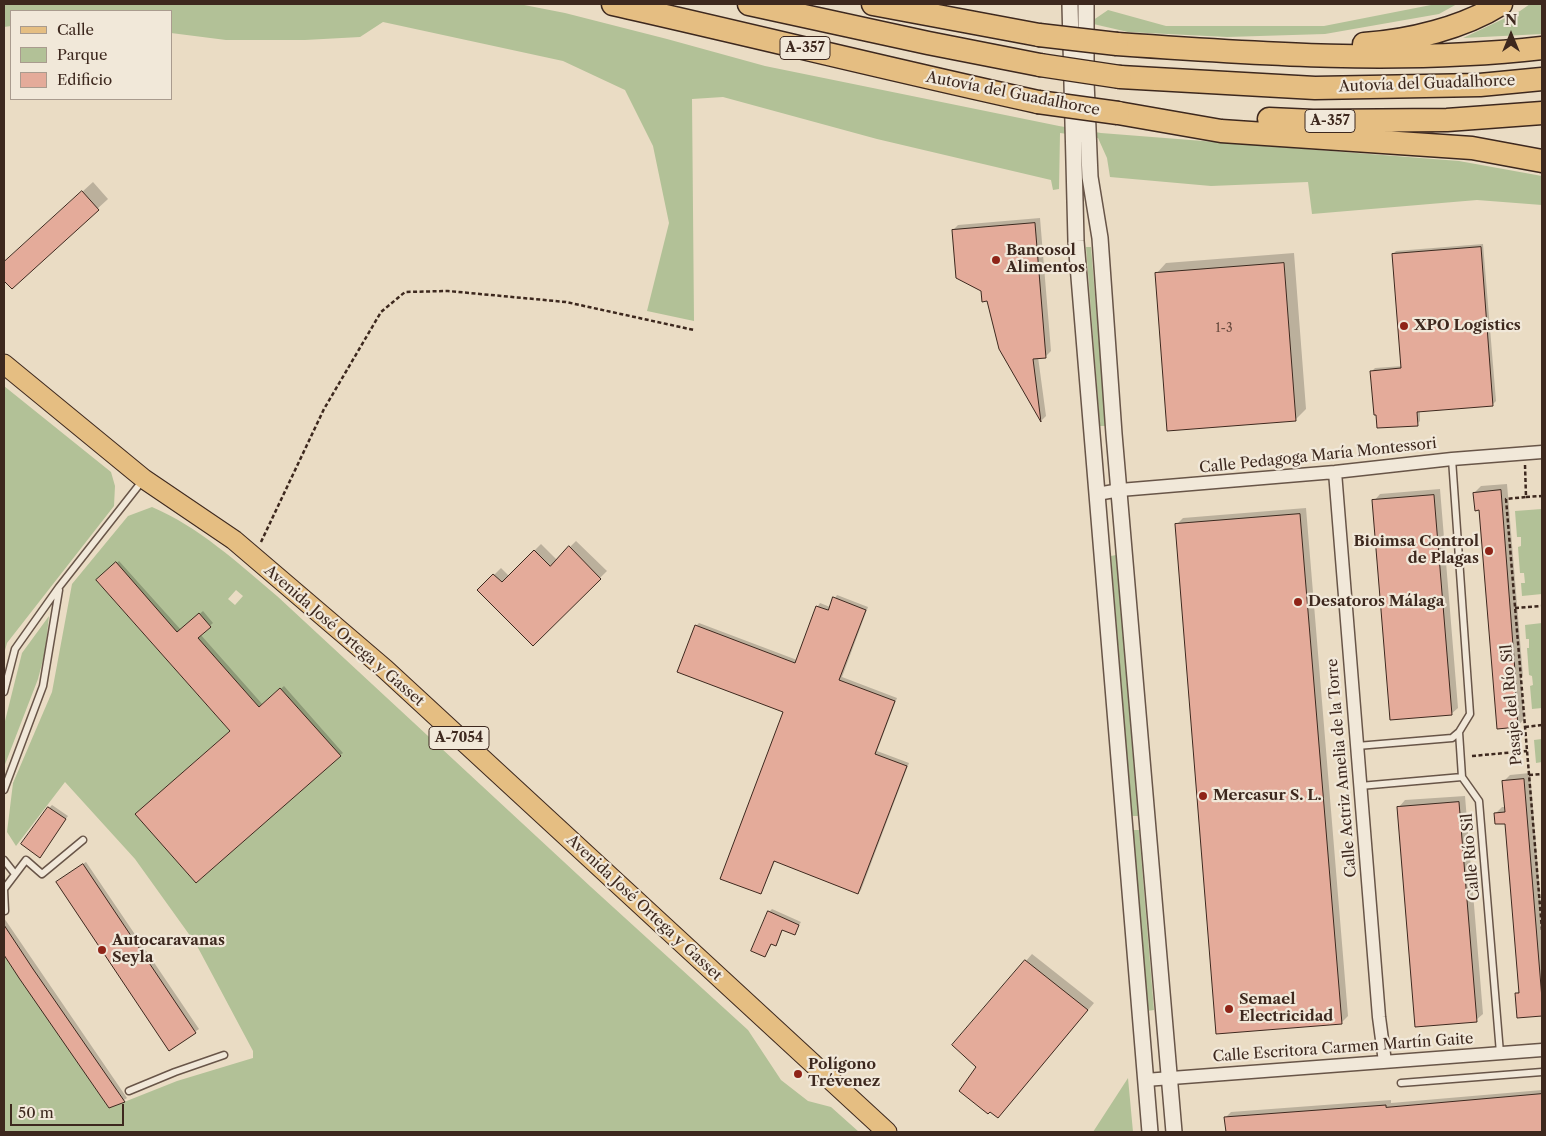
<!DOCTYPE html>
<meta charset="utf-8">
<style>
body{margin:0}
#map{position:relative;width:1546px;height:1136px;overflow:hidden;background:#eadcc4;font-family:"Libre Caslon Text",serif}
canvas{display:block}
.frame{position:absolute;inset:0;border:5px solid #3d281e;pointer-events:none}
.legend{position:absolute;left:10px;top:10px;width:162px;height:90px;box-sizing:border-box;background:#f1e8d9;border:1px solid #a99b8e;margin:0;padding:6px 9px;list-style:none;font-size:15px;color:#3d281e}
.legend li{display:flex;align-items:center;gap:10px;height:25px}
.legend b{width:25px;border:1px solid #a99b8e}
.north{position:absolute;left:1486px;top:10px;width:50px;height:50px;-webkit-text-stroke:4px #f1e8d9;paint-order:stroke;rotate:0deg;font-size:14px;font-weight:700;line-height:20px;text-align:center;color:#3d281e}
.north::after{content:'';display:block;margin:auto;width:18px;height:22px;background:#3d281e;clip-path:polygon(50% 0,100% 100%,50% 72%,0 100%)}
.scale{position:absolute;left:10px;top:1104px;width:114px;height:22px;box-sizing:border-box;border:2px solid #3d281e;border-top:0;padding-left:6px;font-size:15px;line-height:18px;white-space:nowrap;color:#3d281e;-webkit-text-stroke:4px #f1e8d9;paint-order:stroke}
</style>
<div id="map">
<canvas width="1546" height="1136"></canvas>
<div class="frame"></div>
<ul class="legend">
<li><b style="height:6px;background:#e5be82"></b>Calle</li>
<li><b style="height:14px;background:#b2c197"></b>Parque</li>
<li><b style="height:14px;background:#e4ab9a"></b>Edificio</li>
</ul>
<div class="north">N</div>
<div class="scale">50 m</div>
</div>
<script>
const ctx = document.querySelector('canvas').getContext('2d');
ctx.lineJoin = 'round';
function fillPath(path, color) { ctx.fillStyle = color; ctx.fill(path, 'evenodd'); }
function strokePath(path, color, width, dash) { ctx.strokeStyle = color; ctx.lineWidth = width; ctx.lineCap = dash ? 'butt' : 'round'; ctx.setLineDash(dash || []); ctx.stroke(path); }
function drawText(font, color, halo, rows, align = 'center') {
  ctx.font = font + ' "Libre Caslon Text",serif'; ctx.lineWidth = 4.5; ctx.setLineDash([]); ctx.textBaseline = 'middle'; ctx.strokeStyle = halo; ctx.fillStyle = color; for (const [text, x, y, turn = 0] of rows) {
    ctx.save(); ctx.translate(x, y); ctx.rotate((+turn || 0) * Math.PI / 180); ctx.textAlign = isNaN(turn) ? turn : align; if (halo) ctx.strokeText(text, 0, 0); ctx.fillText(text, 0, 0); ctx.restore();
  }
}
fillPath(new Path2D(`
 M4 4H519L565 13 667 39 765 66 1059 126 1101 133 1459 161 1542 176V205L1477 200 1312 214 1308 182 1211 186 1110 177 1107 158 1098 138 1060 133 1059 189 1053 190 1051 180 877 139 723 97 692 99 694 321 647 311 669 223 653 146 625 90 563 61 383 22 360 37 305 40H226L171 33V11H11V26L4 27Z
 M1436 4H1457L1439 14 1325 34 1227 37 1128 32 1089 23 1108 10 1166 26H1324Z
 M1530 4H1542V34L1463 38 1520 11Z
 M1086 247H1091L1106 426H1100Z
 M4 386 111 472 115 486 114 506 7 643 4 654Z
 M152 507C199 527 238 563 277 596L591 887 748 1030 781 1080 808 1101 831 1107 859 1132H4V955L109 1108 177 1081 253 1058V1051L196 944 135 859 65 782 16 846 7 832 13 783 52 692 72 584 128 516ZM116 563 189 646 199 613 211 627 198 638 259 707 280 688 340 756 196 883 136 814 230 731 96 580ZM236 590 243 596 235 605 228 599Z
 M1542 509V594L1522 596 1521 583H1525L1524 573H1520L1518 547 1521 546V537H1517L1515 511Z
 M1116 555 1138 816H1132L1111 556Z
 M49 616 45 652 38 679 4 767V725L22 653Z
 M1542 623V708L1532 709 1530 686 1533 685 1532 676 1529 675 1527 648H1529V639H1526L1525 625Z
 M1542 739V762L1536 763 1534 740Z
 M1132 830H1139L1154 1010 1147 1011Z
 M1128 1078 1133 1132H1093Z`), '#b2c197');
fillPath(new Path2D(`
 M93 182 108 199 12 287 4 279V263Z
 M1040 218 1051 351 1046 356 1038 357 1046 416 1042 420 1000 349 988 300 953 230 958 225Z
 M1483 244 1496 401 1493 404 1420 410V421L1417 424 1372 371 1375 368 1403 366 1393 254 1396 251Z
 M1294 253 1306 409 1296 419 1168 430 1156 274 1166 263Z
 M1507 484 1523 676 1521 678 1524 719 1518 726 1480 509 1474 493 1481 486Z
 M1440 489 1458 708 1451 714 1374 501 1380 494Z
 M1306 508 1348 1016 1341 1023 1176 525 1183 518Z
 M576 541 607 571 533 644 479 590 501 568 509 576 541 544 557 560Z
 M119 561 181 630 203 611 213 623 200 634 263 705 284 686 343 753 340 755 231 731 97 580Z
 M837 595 868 607 842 677 897 698 877 751 909 763 861 890 858 893 775 861 763 889 760 892 785 712 696 626 699 623 797 660 818 606 820 603 830 607Z
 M1530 773 1542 918V1015L1518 1016 1516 994 1520 990 1506 822 1496 813 1502 807H1505L1503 782 1510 775Z
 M1465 796 1483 1014 1476 1020 1399 807 1405 800Z
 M52 805 68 816 40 856 49 808Z
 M86 862 199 1029 170 1049 60 879Z
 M772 909 801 922 794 934 783 929 778 941 775 944 772 943 765 956 769 912Z
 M4 918 127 1098 124 1100 109 1106 20 977 4 953Z
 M1032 954 1094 1003 1004 1110 978 1067 954 1045Z
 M1542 1090V1132H1227L1226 1117 1231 1112 1391 1100V1103Z`), '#0003');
const building = new Path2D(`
 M82 191 99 210 12 289 4 281V262Z
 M1035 223 1046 358 1033 359 1041 422 999 349 987 301 982 302 981 291 956 278 952 230Z
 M1481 247 1493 406 1417 412 1418 426 1377 428 1376 415H1374L1370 371 1401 368 1392 254Z
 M1284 263 1296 421 1167 431 1155 273Z
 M1501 490 1516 684H1515L1518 727 1497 729 1479 510 1475 511 1473 493Z
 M1434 495 1452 715 1390 720 1372 500Z
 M1300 514 1342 1024 1216 1034 1175 524Z
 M569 546 601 579 533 646 477 590 493 574 502 582 534 550 550 566Z
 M116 562 177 632 199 613 211 627 198 638 259 707 280 688 341 756 196 883 135 814 230 731 96 580Z
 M833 597 866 610 839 680 895 701 875 754 907 766 858 894 774 861 761 894 720 879 783 712 677 672 695 625 795 663 816 606 828 610Z
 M1524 779 1542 999V1016L1517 1018 1515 993H1519L1505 824H1495L1494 813 1505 812 1502 781Z
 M1459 802 1477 1022 1415 1027 1397 807Z
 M48 807 66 819 40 858 21 844Z
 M83 864 196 1033 169 1051 56 882Z
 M768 911 799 925 795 935 782 930 776 946 771 944 765 957 751 951Z
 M4 925 33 969 125 1102 109 1108 19 978 4 955Z
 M1025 960 1088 1010 998 1118 990 1112 988 1114 959 1091 976 1067 952 1045Z
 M1542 1094V1132H1226L1224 1117 1386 1105V1107Z`);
fillPath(building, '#e4ab9a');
strokePath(building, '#3d281e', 1);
const service = new Path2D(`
 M1452 459 1470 714 1459 732 1462 777 1479 801 1500 1053
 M4 692 15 649 59 587 143 480
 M1357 746 1452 738 1459 732
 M1360 786 1462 777
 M4 790 43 686 59 590
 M4 860 15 874
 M5 911 4 889 26 860 42 874 83 840
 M1401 1083 1542 1072
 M129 1091 175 1072 224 1055`);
const minor = new Path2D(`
 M1335 472 1379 1017 1385 1062
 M1097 494 1120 490 1335 472 1452 459 1542 452
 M1145 1080 1542 1050`);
const tertiary = new Path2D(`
 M1070 4 1076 241 1150 1132
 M1086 4V81L1090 177 1100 238 1114 434 1174 1132`);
const primary = new Path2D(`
 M4 364 144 479 234 540 385 669 887 1132`);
const motorway = new Path2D(`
 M613 4C755 36 896 71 1038 102
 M749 4 928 43 1040 65
 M873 4 1039 35
 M1117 44C1259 54 1401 64 1542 48
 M1364 44C1409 41 1463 28 1501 4
 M1120 77 1315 88 1480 85 1542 79
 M1118 113 1221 131 1472 148 1542 161
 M1269 119 1313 121 1447 120 1542 113`);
strokePath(service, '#685548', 9);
strokePath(minor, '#685548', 15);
strokePath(tertiary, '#685548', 18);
strokePath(primary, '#3d281e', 21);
strokePath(motorway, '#3d281e', 25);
strokePath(new Path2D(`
 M1525 465 1526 497 1506 499 1542 930
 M1526 497 1542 496
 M261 542 324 409 381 312 405 292 448 291 566 302 694 330
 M1515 608 1542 606
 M1525 727 1542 725
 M1472 756 1527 751
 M1529 775 1542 774`), '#3d281e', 2.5, [4, 2.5]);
strokePath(service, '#f1e8d9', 6);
strokePath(minor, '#f1e8d9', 12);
strokePath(tertiary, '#f1e8d9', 15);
strokePath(primary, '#e5be82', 19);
strokePath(motorway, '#e5be82', 22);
const motorwayBridge = new Path2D(`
 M1039 35 1117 44
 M1040 65 1120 77
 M1038 102 1118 113`);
strokePath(motorwayBridge, '#3d281e', 25, []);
strokePath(motorwayBridge, '#e5be82', 22);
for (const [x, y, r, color] of [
 [996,260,5,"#8f2418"],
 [1404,326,5,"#8f2418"],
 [1489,551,5,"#8f2418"],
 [1298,602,5,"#8f2418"],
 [1203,796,5,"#8f2418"],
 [102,950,5,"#8f2418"],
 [1229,1009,5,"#8f2418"],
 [798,1074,5,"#8f2418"]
]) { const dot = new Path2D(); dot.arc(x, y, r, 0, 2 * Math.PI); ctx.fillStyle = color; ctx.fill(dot); strokePath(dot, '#f1e8d9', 2); }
drawText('12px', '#67493d', null, [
 ["1-3",1224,329]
]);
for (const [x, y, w] of [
 [805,48,50],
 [1330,121,50],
 [459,738,60]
]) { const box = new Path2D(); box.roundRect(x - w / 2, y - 11.5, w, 23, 4); ctx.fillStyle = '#f1e8d9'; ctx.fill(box); strokePath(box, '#3d281e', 1); }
drawText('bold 14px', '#3d281e', null, [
 ["A-357",805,48],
 ["A-357",1330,121],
 ["A-7054",459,738]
]);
drawText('15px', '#3d281e', '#f1e8d9', [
 ["Autovía del Guadalhorce",1427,84,-2],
 ["Autovía del Guadalhorce",1013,94,11],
 ["Calle Pedagoga María Montessori",1318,456,-6],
 ["Avenida José Ortega y Gasset",344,636,41],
 ["Pasaje del Río Sil",1512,705,-95],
 ["Calle Actriz Amelia de la Torre",1342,768,-95],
 ["Calle Río Sil",1471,857,-95],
 ["Avenida José Ortega y Gasset",644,908,43],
 ["Calle Escritora Carmen Martín Gaite",1343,1048,-4]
]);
drawText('bold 15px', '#3d281e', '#f1e8d9', [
 ["Bancosol",1006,251],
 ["Alimentos",1006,268],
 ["XPO Logistics",1414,326],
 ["Bioimsa Control",1479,542,"right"],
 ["de Plagas",1479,559,"right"],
 ["Desatoros Málaga",1308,602],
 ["Mercasur S. L.",1213,796],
 ["Autocaravanas",112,941],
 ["Seyla",112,958],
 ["Semael",1239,1000],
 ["Electricidad",1239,1017],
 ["Polígono",808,1065],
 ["Trévenez",808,1082]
], 'left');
</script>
